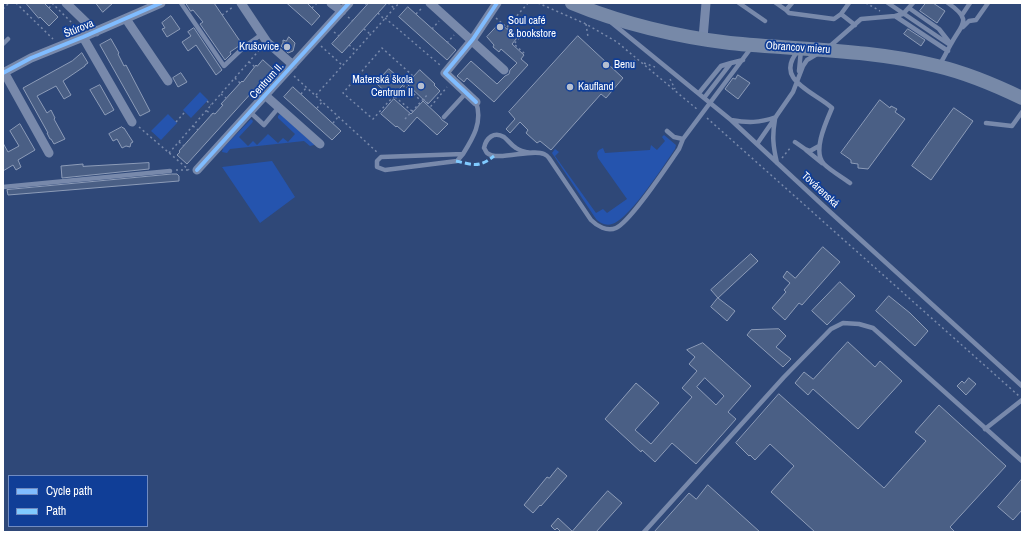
<!DOCTYPE html>
<meta charset="utf-8">
<style>
body{margin:0}
#map{position:relative;width:1025px;height:535px;overflow:hidden;background:#2f4878;font-family:"Archivo Narrow",sans-serif}
canvas{display:block}
.frame{position:absolute;inset:0;border:4px solid #fff;pointer-events:none}
.legend{position:absolute;left:8px;top:475px;width:140px;height:52px;box-sizing:border-box;background:#103e97;border:1px solid #708bc1;margin:0;padding:5px 7px;list-style:none;font-size:12px;color:#fff}
.legend li{display:flex;align-items:center;gap:8px;height:20px}
.legend b{width:20px;border:1px solid #708bc1}
</style>
<div id="map">
<canvas width="1025" height="535"></canvas>
<div class="frame"></div>
<ul class="legend">
<li><b style="height:5px;background:#80bcff"></b>Cycle path</li>
<li><b style="height:5px;background:#80caff"></b>Path</li>
</ul>
</div>
<script>
const ctx = document.querySelector('canvas').getContext('2d');
ctx.lineJoin = 'round';
function fillPath(path, color) { ctx.fillStyle = color; ctx.fill(path, 'evenodd'); }
function strokePath(path, color, width, dash) { ctx.strokeStyle = color; ctx.lineWidth = width; ctx.lineCap = dash ? 'butt' : 'round'; ctx.setLineDash(dash || []); ctx.stroke(path); }
function drawText(font, color, halo, rows, align = 'center') {
  ctx.font = font + ' "Archivo Narrow",sans-serif'; ctx.lineWidth = 3.5; ctx.setLineDash([]); ctx.textBaseline = 'middle'; ctx.strokeStyle = halo; ctx.fillStyle = color; for (const [text, x, y, turn = 0] of rows) {
    ctx.save(); ctx.translate(x, y); ctx.rotate((+turn || 0) * Math.PI / 180); ctx.textAlign = isNaN(turn) ? turn : align; if (halo) ctx.strokeText(text, 0, 0); ctx.fillText(text, 0, 0); ctx.restore();
  }
}
fillPath(new Path2D(`
 M200 92 208 100 191 118 183 110Z
 M168 114 177 123 161 140 151 131Z
 M280 114 314 144V145L310 146 304 141 230 149 227 153 222 152 223 148 251 119 253 121 252 123 239 137 248 146 253 141 257 145 268 134 278 143 283 138 288 142 295 134 278 118V116Z
 M664 135 676 145 675 149C664 165 629 220 612 224 606 226 600 223 596 219L552 153 555 149 559 152 555 156 596 213 603 209 607 213 627 199 598 158 597 153 599 150 603 148 605 153 650 150 651 145 657 150 665 141 662 137Z
 M272 161 295 197 260 223 222 167Z`), '#2554ae');
const building = new Path2D(`
 M26 3H44L58 17 49 26 40 17 39 18Z
 M96 3H113L103 12Z
 M186 3H214L242 44 230 52 231 54 225 60 200 24 203 22 193 10 191 11Z
 M287 3H307L320 16 312 25Z
 M369 3H387L342 53 332 44Z
 M926 3H933L945 11 937 23 920 11Z
 M408 7 456 50 447 60 399 17Z
 M171 16 180 29 167 37 162 29 165 28 162 23Z
 M500 23 517 38 512 44 524 55 521 59 528 65 494 102 467 78 464 82 457 76 471 61 497 84 505 76 509 74 510 70 517 63 501 49 499 52 493 47 494 45 487 37Z
 M194 28 222 70 216 75 196 45 188 51 182 42 191 36 188 32Z
 M908 29 925 40 921 46 904 34Z
 M578 36 623 78 606 98 601 94 551 150 540 141 537 143 526 133 528 130 520 122 510 133 506 129 515 119 509 112Z
 M289 37 295 43 293 51 288 53 281 46 283 43V40L286 41Z
 M111 39 119 53 118 54 124 66 126 65 150 111 140 116 100 45Z
 M82 53 88 63 85 65V66L63 81 71 95 64 99 56 86 37 96 47 113 51 110 55 118 54 119 65 139 54 144 51 139H50L47 133H48L23 88 72 61Z
 M263 60 273 69 187 164 177 155 180 152 179 151 213 113 215 114 223 105 221 104 242 81 243 82 256 65 257 66Z
 M389 69 405 83 391 97 376 83Z
 M420 70 435 84 434 85 440 91 428 104 407 84Z
 M181 73 187 82 178 87 173 78Z
 M738 75 750 83 738 99 725 89 733 78 735 79Z
 M100 85 114 110 105 115 90 90Z
 M293 87 341 131 332 140 284 97Z
 M394 99 411 114 423 101 440 117 442 120 448 124 437 135 417 117 404 132 397 126 396 127 381 114Z
 M880 100 890 108 891 106 897 109 895 112 905 119 868 169 858 168V164L851 163V160L841 153Z
 M954 108 973 121 931 180 912 166Z
 M20 124 35 150 18 160 21 167 16 170 13 165 3 171V143L8 152 19 146 10 131Z
 M122 127 123 128H124L133 142 131 143 130 147 126 146 122 148 117 139 113 141 109 134Z
 M149 163V169L62 178 61 166 83 164V166Z
 M172 174H177L179 176V181L8 195 7 190Z
 M823 247 840 262 802 305 799 303 785 320 772 308 786 292 784 290 790 283 783 277 787 271 795 278Z
 M751 254 758 261 718 298 711 290Z
 M840 282 855 296 827 325 812 311Z
 M889 296 910 313 928 331 915 346 876 311Z
 M718 298 735 311 727 321 711 307Z
 M779 329 786 336 776 347 791 359 783 367 747 335 751 330Z
 M848 342 875 367 880 361 902 381 858 429 813 389 808 395 795 383 804 372 813 379Z
 M703 343 751 386 728 412 736 419 696 464 672 443 655 462 642 450 641 452 605 419 636 383 659 403 635 430 651 444 692 397 682 388 697 371 689 364 695 357 687 350ZM705 378 724 396 716 405 697 387Z
 M969 378 976 384 966 395 957 386 962 381 964 383Z
 M779 394 884 488 926 441 915 432 939 405 1006 466 950 527 955 532H815L771 492 794 466 770 444 755 460 750 455 749 456 736 443Z
 M558 468 567 476 541 506 540 505 533 513 524 505 547 477 549 478Z
 M1022 479V510L1013 520 998 507Z
 M708 485 760 532H654L689 493 696 499Z
 M608 491 622 503 596 532H561L557 528 555 530 551 526 558 518 572 531Z`);
fillPath(building, '#4a5f85');
strokePath(building, '#8d9cb8', 1);
strokePath(new Path2D(`
 M16 3 53 39
 M52 3 79 30
 M365 3 367 5
 M388 3 394 8
 M538 3 586 24 617 42 698 110
 M866 3 880 11
 M49 8 54 3
 M312 8 317 3
 M3 9 9 3
 M378 13 384 19
 M416 14 423 7
 M222 15 233 7
 M348 17 353 21
 M385 18 440 65
 M496 18 519 38 514 44 525 54
 M586 24 588 37
 M507 27 528 3
 M364 29 370 34
 M432 29 439 21
 M334 32 339 36
 M447 43 454 35
 M349 45 355 50
 M321 46 342 65
 M249 62 255 67
 M644 63 655 67
 M627 69 637 58
 M294 76 378 153
 M235 78 240 83
 M670 79 675 89
 M221 94 226 98
 M301 94 306 88
 M316 95 399 3
 M395 97 391 99 373 119 343 93 382 48 412 75 405 85
 M423 99 431 106 447 87
 M207 101 211 105
 M317 108 322 102
 M207 111 212 115
 M412 111 395 97 405 85 421 101
 M707 118 1019 396
 M405 119 428 94
 M176 122 185 112
 M333 123 338 117
 M193 126 198 130
 M139 127 189 170
 M179 142 184 146
 M169 153 262 47
 M782 158 791 147
 M176 170H188`), '#7889ab', 1.5, [2, 3]);
strokePath(new Path2D(`
 M181 3 224 66 244 47 262 34
 M739 3 765 21
 M776 3 786 10
 M792 3 786 10 789 13 834 19 841 14 855 25
 M888 3 950 45
 M909 8 939 29 950 43
 M841 14 849 3
 M962 15 970 3
 M895 16 948 51
 M612 23 731 120 829 211 1022 386
 M963 27 969 21 976 20 988 3
 M3 44 8 39
 M829 47 861 19 895 16 903 14 913 3
 M798 51C773 80 815 92 832 108 826 122 812 152 824 164 831 171 842 177 850 183
 M940 64C944 58 947 51 951 44 961 24 974 21 948 3
 M799 71 801 50
 M699 93 721 66 731 63
 M704 98 731 63 743 60
 M250 112 264 125 279 107
 M444 117 466 93
 M775 119C772 136 773 146 777 163
 M731 120C748 123 759 123 776 117
 M986 123 1012 126 1022 112
 M667 131 674 137 683 139
 M795 142 805 149 810 151 819 146
 M757 144 793 92 803 66 807 60 817 54
 M806 150 822 163
 M530 153C525 152 520 151 516 148 511 145 508 140 504 137 494 131 486 138 484 148 485 149 486 152 487 153 497 162 532 148 544 154 546 155 548 156 549 158L591 220C597 226 607 232 616 228 631 221 667 166 679 149L683 139 751 48
 M463 154 457 161 385 170 377 167V161L381 157 463 154C473 138 483 122 476 102
 M3 187 170 171
 M985 429 1022 400
 M644 532 784 377 831 329 843 323 859 324 873 328 1022 461`), '#7889ab', 4.5);
strokePath(new Path2D(`
 M66 3 96 32
 M241 3 267 42 293 65
 M331 3 342 11
 M430 3 504 70
 M126 19 168 81
 M83 37 132 122
 M703 38 706 3
 M4 72 49 153
 M3 73 31 58 83 37 161 3
 M266 96 320 144
 M476 102 445 73 473 39 497 3
 M197 170 349 3`), '#7889ab', 9);
strokePath(new Path2D(`
 M572 3C620 23 678 37 730 43 799 50 870 49 937 66 967 73 995 85 1022 98`), '#7789a8', 14);
strokePath(new Path2D(`
 M456 161C474 165 479 168 494 156`), '#80caff', 3, [6, 3]);
strokePath(new Path2D(`
 M3 73 31 58 83 37 161 3
 M476 102 445 73 473 39 497 3
 M197 170 349 3`), '#80bcff', 4);
for (const [x, y, r, color] of [
 [500,27,4,"#b6bfd0"],
 [287,47,4,"#b6bfd0"],
 [606,65,4,"#b6bfd0"],
 [421,86,4,"#b6bfd0"],
 [570,87,4,"#b6bfd0"]
]) { const dot = new Path2D(); dot.arc(x, y, r, 0, 2 * Math.PI); ctx.fillStyle = color; ctx.fill(dot); strokePath(dot, '#103e97', 1.5); }
drawText('11px', '#fff', '#103e97', [
 ["Soul café",508,21],
 ["& bookstore",508,34],
 ["Krušovice",279,47,"right"],
 ["Benu",614,65],
 ["Materská škola",413,80,"right"],
 ["Centrum II",413,93,"right"],
 ["Kaufland",578,87]
], 'left');
drawText('11px', '#fff', '#103e97', [
 ["Štúrova",79,29,-22],
 ["Obrancov mieru",798,48,4],
 ["Centrum II.",267,81,-48],
 ["Továrenská",820,190,43]
]);
</script>
